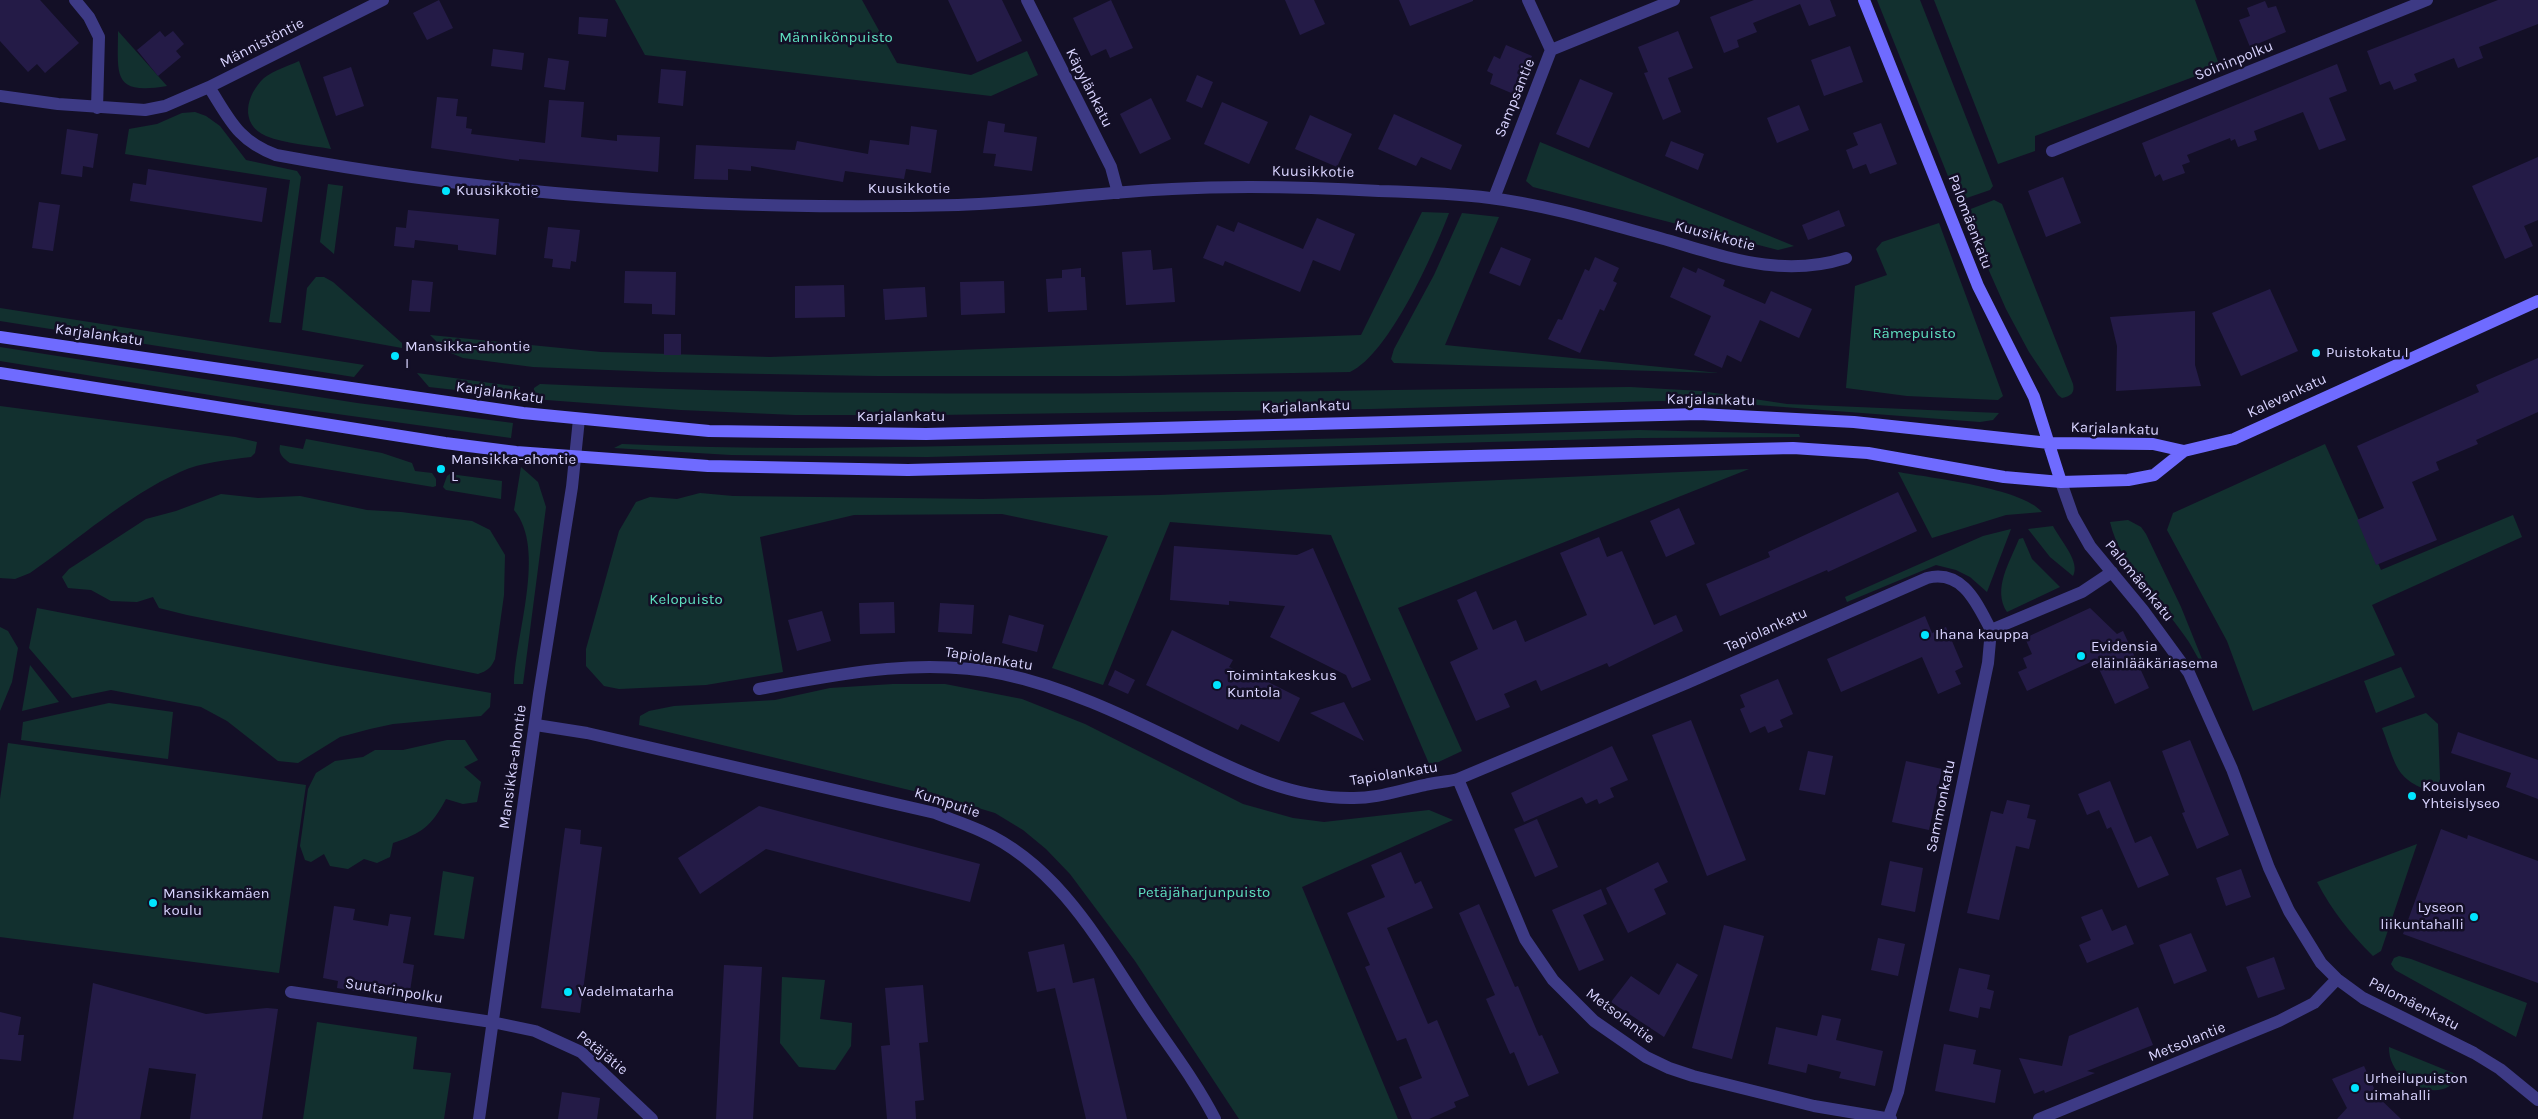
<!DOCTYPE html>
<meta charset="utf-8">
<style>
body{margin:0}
canvas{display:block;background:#130f26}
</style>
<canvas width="2538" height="1119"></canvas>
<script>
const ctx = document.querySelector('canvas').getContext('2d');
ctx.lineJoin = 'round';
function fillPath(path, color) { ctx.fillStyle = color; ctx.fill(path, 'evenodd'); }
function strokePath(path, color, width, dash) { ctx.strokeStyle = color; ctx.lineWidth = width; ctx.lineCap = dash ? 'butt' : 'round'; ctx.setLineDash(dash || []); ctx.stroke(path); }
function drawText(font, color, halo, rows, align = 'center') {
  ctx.font = font + ' Karla,sans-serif'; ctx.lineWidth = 5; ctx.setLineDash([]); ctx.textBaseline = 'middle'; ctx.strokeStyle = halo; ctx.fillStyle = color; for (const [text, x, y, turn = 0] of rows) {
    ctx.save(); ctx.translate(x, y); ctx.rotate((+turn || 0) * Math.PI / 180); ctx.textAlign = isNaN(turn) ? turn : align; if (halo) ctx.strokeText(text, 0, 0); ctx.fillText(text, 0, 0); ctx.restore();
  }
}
fillPath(new Path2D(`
 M615 0H862L897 63 971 75 1027 51 1038 75 991 96 645 55Z
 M1877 0H1920L1993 186 1990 190 1958 201Z
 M1934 0H2195L2220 67 2035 136V151L1998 164Z
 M118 31 167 86C112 95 118 76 118 31Z
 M299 61 331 149C309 145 286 144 266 136 239 124 246 95 264 78 273 71 288 66 299 61Z
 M195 112 206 116 220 126 246 160 297 171 301 177 281 323 269 322 290 180 125 154 129 129 157 124 182 113Z
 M1540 142 1794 246 1778 250 1533 187 1526 181Z
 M328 184 343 186 334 254 320 242Z
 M1994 200 2002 204 2073 384C2075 393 2071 396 2062 398L2058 395 2029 352 2006 309 1963 212Z
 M1422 212 1449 213C1434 253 1389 354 1350 372L1120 376H877L658 372 533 367 463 358 446 351 430 335 601 352 770 357 1361 335Z
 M1462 213 1499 217 1445 345 1719 373 1394 363 1391 359 1394 349 1434 275Z
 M1939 223 2003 396 1998 400 1907 396 1846 388 1855 286 1887 275 1876 249 1882 242Z
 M316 277H324L333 282 402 343V348L302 330 307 288Z
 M0 308 364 365 354 377 0 321Z
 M0 347 357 403 513 423 511 438 272 405 0 361Z
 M417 373 520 387 518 397 429 387Z
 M540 384C903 401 1267 391 1630 387L1701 391 1787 404 1999 413 1993 420 1980 422 1718 402 1660 401 1370 409 934 415H795L681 410 533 399 534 388Z
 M0 406 235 437 257 442 255 453 251 457C227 460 202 462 180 472 125 497 79 539 30 573L15 579 0 578Z
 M1639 430 1799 434 1800 437 1639 438 927 457 731 455 614 448 622 444C767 451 912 447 1056 444 1251 441 1445 436 1639 430Z
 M306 439 382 453 412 463 415 471 432 473 436 479V486L433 487 290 463C283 458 278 454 280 445L303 449Z
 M2325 444 2381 570 2513 515 2522 537 2372 605 2395 655 2253 711 2227 641 2167 530 2173 513Z
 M521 467 538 482 546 507 523 684H514C515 635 547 549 514 510Z
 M1749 469 1398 608 1462 751 1430 766 1331 535 1170 522 1103 685 1052 668 1108 536 1002 514 854 515 760 537 783 672 706 685 619 689 604 686 586 666V649L619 531 636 502 650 497 677 499 700 493 733 496 982 499 1160 495Z
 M1898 472C1931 478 2022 488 2042 512L2006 515 1932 538Z
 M450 474 502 481 501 499 446 490 443 487 447 476Z
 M221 494 258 498 300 496 367 510 401 512 472 521 490 530 505 555 504 595 495 659C491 668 487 671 478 674L187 615 159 608 153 597 137 602 111 601 91 590 68 588 62 577 69 569 146 519 176 511Z
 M2128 520 2141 527 2146 534 2181 607 2204 664 2202 665C2196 655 2191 644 2184 635 2159 598 2121 568 2110 522Z
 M2053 526C2060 540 2081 562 2073 576L2050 557 2028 529Z
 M2011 529 1987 592 1970 577 1956 570 1936 565 1847 602 1845 597 1983 536Z
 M2023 538 2032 559 2060 587 2007 612C1992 589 2010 562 2019 539Z
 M37 608 331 665 491 693 490 707 481 716 393 724 370 729 340 737 298 763 278 761 227 721 201 707 111 690 72 698 29 648Z
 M0 627 8 631 18 648 12 682 0 711Z
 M30 665 59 702 22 711Z
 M2401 667 2415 697 2376 713 2364 681Z
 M893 684H945L1022 699 1085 724 1243 804 1293 818 1324 822 1429 810 1453 820 1302 887 1398 1119H1239L1135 961 1070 874 1046 849 1023 830 995 813 955 801 639 725 640 716 649 711 674 706 775 700 830 688Z
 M109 703 173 712 168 759 21 740 23 722Z
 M2426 713 2438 724 2440 779 2436 793C2394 780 2397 766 2382 728Z
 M447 740H465L478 760 464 767 481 782 477 802 463 804 446 799C431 827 422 833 393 843L390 857 377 863 364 859 348 869 330 866 324 854 311 862 305 860 300 846 308 789 316 773 335 761 363 757 375 750H403Z
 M8 743 306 785 279 973 0 937V799Z
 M2417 844 2381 951 2373 956C2350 933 2332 911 2317 882Z
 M443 871 474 877 464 939 434 935Z
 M2399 956 2411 959 2527 1003 2516 1037 2395 970 2391 964 2394 958Z
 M782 977 825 980 820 1019 852 1023 851 1046 835 1070 799 1067 780 1043Z
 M317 1022 417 1037 413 1069 451 1073 444 1119H303Z
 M2389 1047 2458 1075C2447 1106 2388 1086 2389 1047Z`), '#12302f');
fillPath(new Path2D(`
 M0 0H40L79 43 45 73 37 64 28 72 0 41Z
 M439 0 453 28 427 40 413 13Z
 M948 0H1002L1022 41 977 62Z
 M1111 0 1133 48 1110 58 1106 49 1091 56 1073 18Z
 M1285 0H1314L1325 24 1300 35Z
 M1399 0H1473V1L1410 26Z
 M1754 0H1830L1836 16 1809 26 1800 4 1753 23 1757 32 1737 40 1739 47 1724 53 1710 17Z
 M2498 0H2538V24L2479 47 2483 58 2458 68 2454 58 2414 74 2417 81 2394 90 2390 81 2380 85 2367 51Z
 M2265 1 2268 8 2276 6 2286 32 2250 47 2239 20 2250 16 2247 8Z
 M579 17 608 19 606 37 578 34Z
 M160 31 165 37 173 31 184 44 176 51 181 57 158 76 137 50Z
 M1678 31 1693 68 1668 78 1681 112 1663 120 1644 73 1648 72 1638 47Z
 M1506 45 1532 56 1516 95 1490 84 1493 74 1487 71 1494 56 1500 59Z
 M1850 46 1863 82 1824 96 1811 60Z
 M493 49 524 53 522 70 491 66Z
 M548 58 569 61 565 90 544 87Z
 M2337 64 2347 91 2329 98 2346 140 2319 150 2303 112 2254 131 2257 140 2238 147 2235 139 2231 141 2230 138 2187 155 2190 162 2182 165 2185 173 2163 181 2160 174 2155 177 2142 143Z
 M351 67 364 106 336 116 323 77Z
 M661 69 686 71 683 106 658 103Z
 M1197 75 1213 82 1202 108 1186 101Z
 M1580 79 1613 93 1589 148 1556 134Z
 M437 97 458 99 456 116 467 117 466 128 472 129 471 134 545 143 549 100 584 102 581 137 617 141V135L660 137 658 172 519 159V161L431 148Z
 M1151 98 1171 139 1140 154 1120 114Z
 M1222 102 1268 122 1249 164 1204 144Z
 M1799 105 1809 130 1777 143 1767 118Z
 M1394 114 1462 145 1451 170 1421 157 1416 166 1378 149Z
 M1310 115 1352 134 1337 167 1295 149Z
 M988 121 1005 124 1004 132 1037 137 1032 171 994 166 996 154 983 153Z
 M1881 123 1897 164 1870 174 1866 164 1853 169 1846 150 1858 145 1853 133Z
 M911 126 937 130 931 173 906 169 904 179 845 171 843 182 751 166V171L728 169V180L694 179 696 145 795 150 797 141 868 154 870 140 909 145Z
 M67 129 98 134 93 168 83 166 82 177 61 174Z
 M1671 141 1704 154 1698 170 1665 156Z
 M2538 157V220L2524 226 2533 246 2505 259 2472 186Z
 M148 169 267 188 262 222 130 201 133 183 146 185Z
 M2063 177 2081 223 2046 237 2028 191Z
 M39 202 60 205 53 251 32 248Z
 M408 210 499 219 496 255 458 250V245L415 240 414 248 394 246 396 227 406 228Z
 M1839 210 1845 226 1808 240 1802 225Z
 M1317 218 1355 234 1340 271 1313 260 1300 292 1225 261 1223 266 1203 258 1217 225 1234 232 1238 222 1303 249Z
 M548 227 580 230 576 262 571 261 570 269 552 267 553 259 544 258Z
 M1501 247 1531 259 1520 286 1489 273Z
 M1151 250 1153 270 1172 268 1175 302 1126 305 1122 252Z
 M1595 257 1619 268 1613 281 1617 283 1604 311 1600 309 1580 353 1548 339 1558 319 1562 320 1585 269 1589 271Z
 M1683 267 1696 273 1698 268 1725 280 1723 286 1765 304 1771 291 1812 309 1799 338 1760 320 1741 362 1727 355 1722 368 1694 355 1711 316 1670 297Z
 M1081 268V277H1085L1087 310 1048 312 1046 279 1062 278V270Z
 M625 271 676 272 675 315 652 314V304L624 303Z
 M412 280 433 282 430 312 409 311Z
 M1004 281 1005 313 961 315 960 282Z
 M844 285 845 317 795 318V286Z
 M925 287 927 317 885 320 883 289Z
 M2270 289 2298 351 2241 376 2212 313Z
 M2195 311V365L2201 386 2116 391 2117 346 2110 317Z
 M664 334H681V355H664Z
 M2538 358V412L2476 440 2478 444 2436 462 2439 470 2412 482 2437 540 2376 565 2357 520 2384 508 2357 446 2479 392 2476 385Z
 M1898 492 1917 531 1828 572 1827 570 1720 616 1706 584 1770 557 1768 552Z
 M1679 508 1695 544 1666 557 1650 521Z
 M1599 537 1607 557 1622 551 1654 625 1676 615 1683 631 1609 667 1607 663 1541 691 1536 680 1504 694 1510 707 1476 721 1450 662 1478 649 1457 600 1476 591 1493 630 1516 620 1525 642 1587 615 1560 553Z
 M1174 546 1297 555 1313 548 1371 680 1352 688 1346 675 1270 637 1285 606 1229 601V605L1170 600Z
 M894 602 895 633 860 634 859 603Z
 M940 603 974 605 972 634 938 632Z
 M2090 608 2117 634 2123 631 2149 688 2115 704 2095 660 2027 691 2018 672 2027 668 2023 658 2032 654 2025 638Z
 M822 611 831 641 797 651 788 620Z
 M1009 615 1044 625 1037 652 1002 643Z
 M1925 616 1932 633 1946 627 1963 667 1955 671 1961 684 1938 694 1922 657 1841 692 1827 659Z
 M1172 630 1233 660 1229 667 1261 682 1262 679 1300 698 1279 742 1241 724 1238 730 1146 685Z
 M1115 670 1135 680 1128 694 1108 685Z
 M1778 679 1793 714 1780 720 1783 727 1768 733 1765 726 1750 733 1740 709 1745 707 1740 695Z
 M1344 702 1364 741 1310 713Z
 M1691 720 1746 860 1707 876 1652 735Z
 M2458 732 2538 760V799L2506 787 2511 773 2451 753Z
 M2190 740 2229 835 2197 849 2182 813 2185 812 2162 751Z
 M1612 746 1628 780 1610 788 1614 797 1599 804 1597 799 1586 804 1582 797 1524 822 1511 793Z
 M1808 751 1833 756 1825 795 1799 790Z
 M1906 761 1942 769 1929 830 1892 822Z
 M2110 781 2135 843 2151 836 2169 875 2138 888 2111 827 2107 829 2099 810 2087 815 2078 794Z
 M2007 800 2030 805 2027 818 2036 820 2029 849 2016 846 1999 920 1967 913 1991 811 2003 814Z
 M759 806 980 864 970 902 766 849 700 894 678 858Z
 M1537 819 1558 867 1535 877 1514 829Z
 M565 828 581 830 580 844 602 847 580 1013 541 1008Z
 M2441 829 2467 839 2468 835 2538 861V983L2403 934Z
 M1401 852 1415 884 1421 881 1433 908 1387 928 1428 1024 1437 1020 1469 1096 1454 1102 1456 1107 1429 1119H1412L1399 1087 1422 1078 1406 1038 1397 1041 1365 967 1370 965 1347 913 1385 897 1371 865Z
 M1890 861 1923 868 1915 912 1881 905Z
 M1658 862 1668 882 1654 889 1666 914 1628 933 1606 888Z
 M2241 869 2251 897 2226 906 2216 878Z
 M1601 889 1607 904 1583 915 1604 960 1579 971 1552 910Z
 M1479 904 1515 987 1518 986 1539 1036 1542 1035 1559 1073 1528 1086 1514 1052 1510 1054 1486 999 1495 995 1459 913Z
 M334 906 355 909 353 920 388 926 390 914 411 917 403 963 414 965 410 991 404 990 403 999 337 988 338 981 323 978Z
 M2102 909 2112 931 2126 925 2134 944 2087 963 2079 945 2091 940 2081 917Z
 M1724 925 1764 936 1732 1059 1692 1048Z
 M2191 933 2207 971 2174 984 2159 945Z
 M1878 938 1905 944 1898 976 1871 970Z
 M1064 944 1073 983 1094 978 1127 1119H1086L1055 988 1037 992 1028 952Z
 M2274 957 2285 989 2258 998 2246 967Z
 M1677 963 1698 975 1664 1037 1611 1002 1631 976 1659 995Z
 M724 965 762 967 753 1119H716Z
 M1959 968 1990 975 1987 989 1994 991 1990 1009 1980 1007 1978 1018 1949 1011Z
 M93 983 206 1014 267 1008 278 1009 262 1119H190L196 1074 149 1068 140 1119H73Z
 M923 985 928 1042 919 1043 924 1100 915 1101 916 1119H887L881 1046 890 1045 885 988Z
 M2138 1007 2153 1045 2087 1071 2095 1073 2045 1093 2044 1090 2034 1094 2019 1058 2062 1066 2069 1036Z
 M0 1012 21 1017 18 1035H24L21 1061 0 1059Z
 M1822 1015 1841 1019 1836 1040 1883 1051 1875 1086 1839 1078 1841 1072 1808 1064 1806 1073 1768 1064 1776 1027 1817 1036Z
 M1944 1044 1976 1050 1973 1064 2001 1070 1995 1103 1935 1091Z
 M2364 1066 2378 1097 2401 1119H2337L2347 1108 2332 1079Z
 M562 1092 600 1098 597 1119H558Z`), '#241b47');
strokePath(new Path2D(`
 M75 0 89 17 99 37 97 108
 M1027 0 1111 167 1118 193
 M1528 0 1551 50
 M209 87 383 0
 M0 96 58 104 145 110 165 106 209 87C230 120 238 141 276 155 501 197 730 211 958 205 1029 203 1100 192 1172 189 1240 185 1310 187 1379 191 1416 192 1453 193 1490 198 1547 205 1605 223 1660 238 1724 256 1780 279 1846 258
 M2052 151 2427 0
 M1494 198 1551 50 1674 0
 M2061 482 2073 516 2090 546 2143 610 2189 673 2232 769 2269 868 2289 911 2321 963 2337 979 2363 998 2474 1053 2500 1069 2538 1100
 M759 689C840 674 921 657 1003 674 1064 687 1121 714 1176 741 1232 768 1286 798 1350 798 1376 799 1400 790 1425 785 1436 782 1447 782 1458 779L1687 683 1927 578C1963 569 1977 604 1991 630
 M536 725 587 733 935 813C950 819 966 824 981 831 1058 865 1100 943 1145 1011 1169 1047 1195 1080 1215 1119
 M1458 779 1525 939 1553 980 1594 1021 1646 1057 1669 1068 1693 1076 1814 1106 1891 1119
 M291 992 492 1022 535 1031 581 1052 652 1119
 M479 1119 539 694 572 487 579 419
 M1888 1119 1898 1092 1988 663 1991 630 2082 592 2112 572
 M2039 1119 2279 1021 2314 1003 2337 979`), '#3d3a85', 12);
strokePath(new Path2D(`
 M1864 0 1978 286 2034 397 2061 482
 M0 337 523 413 709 431 926 434 1699 414 1854 422 2049 443 2153 444 2184 451
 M0 373 445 443 516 452 708 466 908 470 1793 448 1868 453 2004 477 2061 482 2128 480 2154 475 2184 451 2234 439 2538 301`), '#6f6bff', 12);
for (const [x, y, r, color] of [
 [446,191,5,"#00e5ff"],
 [2316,353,5,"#00e5ff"],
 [395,356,5,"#00e5ff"],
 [441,469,5,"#00e5ff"],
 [1925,635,5,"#00e5ff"],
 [2081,656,5,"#00e5ff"],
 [1217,685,5,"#00e5ff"],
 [2412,796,5,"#00e5ff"],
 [153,903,5,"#00e5ff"],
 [2474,917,5,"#00e5ff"],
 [568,992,5,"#00e5ff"],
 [2355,1088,5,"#00e5ff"]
]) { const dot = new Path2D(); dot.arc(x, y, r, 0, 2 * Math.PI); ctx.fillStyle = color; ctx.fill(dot); strokePath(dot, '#130f26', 2); }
drawText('15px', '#5fe0c0', '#130f26', [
 ["Männikönpuisto",836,38],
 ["Rämepuisto",1914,334],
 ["Kelopuisto",686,600],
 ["Petäjäharjunpuisto",1204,893]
]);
drawText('15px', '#d9d4ff', '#130f26', [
 ["Männistöntie",262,43,-27],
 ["Soininpolku",2234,61,-22],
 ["Käpylänkatu",1089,88,63],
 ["Sampsantie",1515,98,-68],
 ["Kuusikkotie",1313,172,1],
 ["Kuusikkotie",909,189],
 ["Palomäenkatu",1970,222,69],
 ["Kuusikkotie",1715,236,15],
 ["Karjalankatu",99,335,8],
 ["Karjalankatu",500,393,8],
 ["Kalevankatu",2287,396,-25],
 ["Karjalankatu",1711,400,1],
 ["Karjalankatu",1306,407,-2],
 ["Karjalankatu",901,417],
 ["Karjalankatu",2115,429,2],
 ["Palomäenkatu",2139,581,51],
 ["Tapiolankatu",1766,630,-24],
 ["Tapiolankatu",989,659,9],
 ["Mansikka-ahontie",513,767,-82],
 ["Tapiolankatu",1394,774,-9],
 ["Kumputie",947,803,18],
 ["Sammonkatu",1941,806,-78],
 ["Suutarinpolku",394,991,9],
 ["Palomäenkatu",2414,1004,27],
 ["Metsolantie",1620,1016,37],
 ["Metsolantie",2187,1042,-22],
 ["Petäjätie",602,1053,39]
]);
drawText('15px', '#d9d4ff', '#130f26', [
 ["Kuusikkotie",456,191],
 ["Mansikka-ahontie",405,347],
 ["I",405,364],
 ["Puistokatu I",2326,353],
 ["Mansikka-ahontie",451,460],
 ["L",451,477],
 ["Ihana kauppa",1935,635],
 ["Evidensia",2091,647],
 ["eläinlääkäriasema",2091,664],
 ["Toimintakeskus",1227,676],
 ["Kuntola",1227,693],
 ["Kouvolan",2422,787],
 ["Yhteislyseo",2422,804],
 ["Mansikkamäen",163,894],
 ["koulu",163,911],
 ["Lyseon",2464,908,"right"],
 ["liikuntahalli",2464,925,"right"],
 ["Vadelmatarha",578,992],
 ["Urheilupuiston",2365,1079],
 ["uimahalli",2365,1096]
], 'left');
</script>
